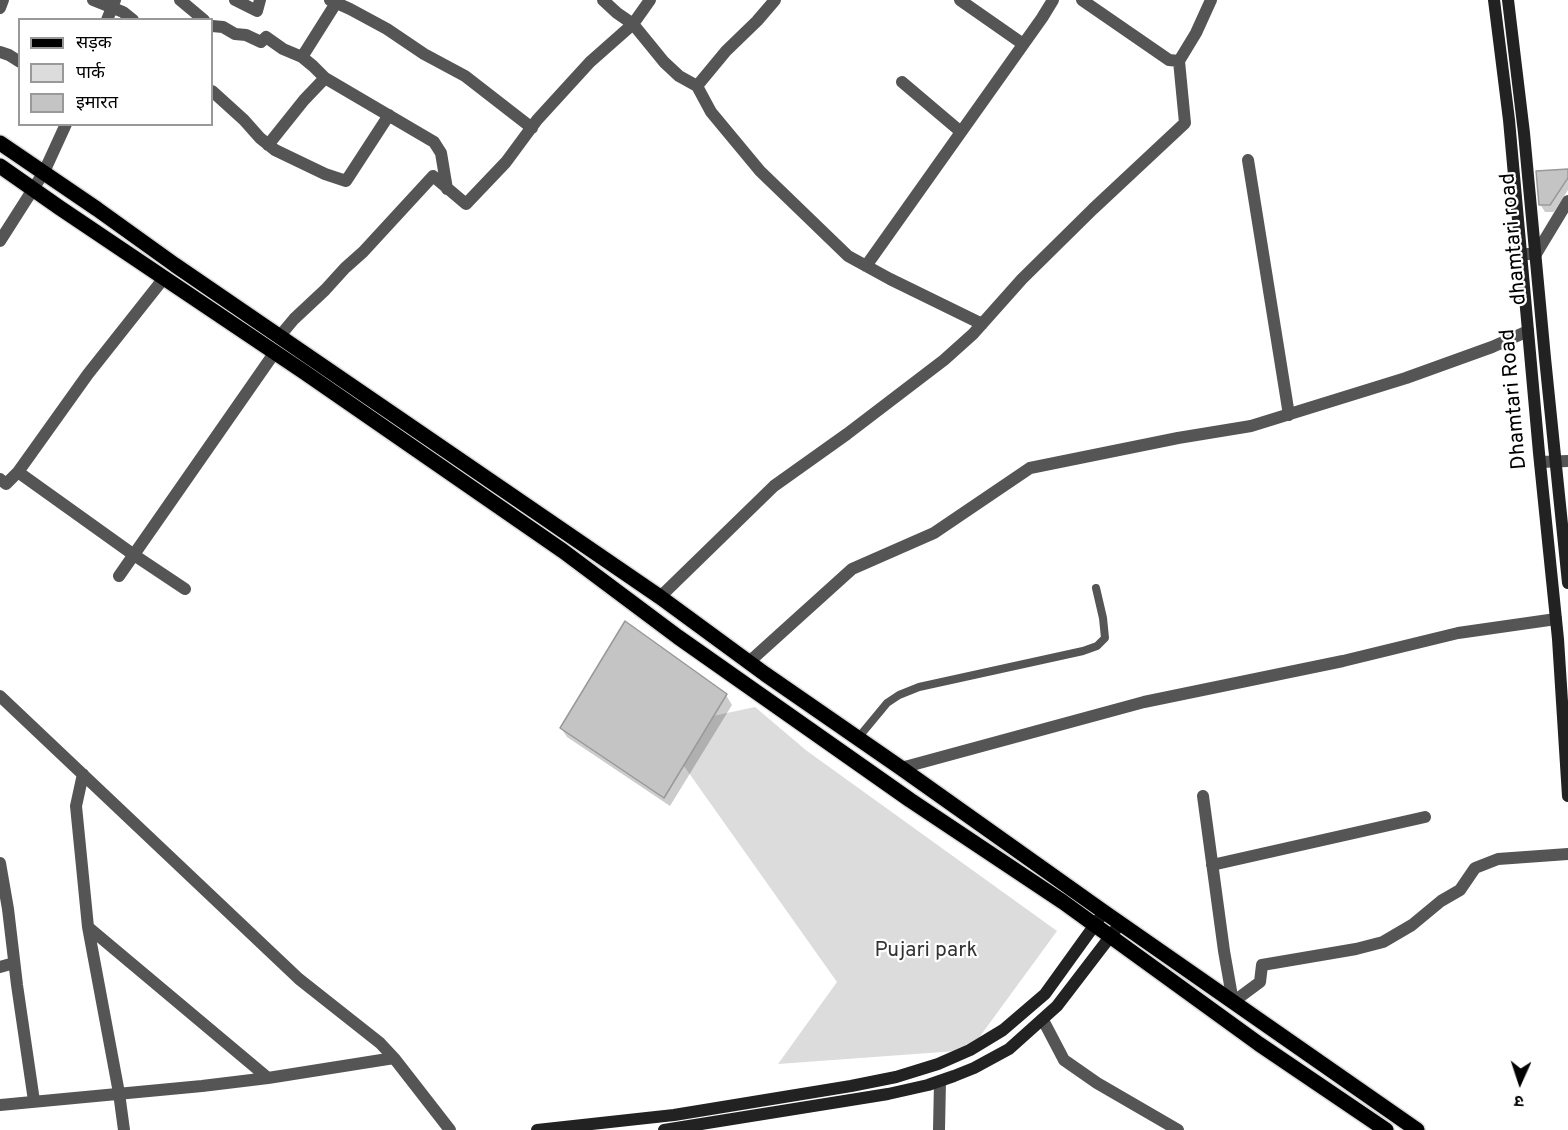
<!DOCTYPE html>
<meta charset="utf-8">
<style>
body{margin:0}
#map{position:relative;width:1568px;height:1130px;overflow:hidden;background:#fff;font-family:Overpass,"Noto Sans Devanagari",sans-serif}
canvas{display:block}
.legend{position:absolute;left:18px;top:18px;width:195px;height:108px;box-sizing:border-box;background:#fff;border:2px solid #999;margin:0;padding:8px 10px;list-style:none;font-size:18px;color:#000}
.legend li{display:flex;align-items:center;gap:12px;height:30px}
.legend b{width:30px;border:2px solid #999}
.north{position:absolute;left:1490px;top:1052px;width:60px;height:60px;-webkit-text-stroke:4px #fff;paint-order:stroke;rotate:183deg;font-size:16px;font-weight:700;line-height:24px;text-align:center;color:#000}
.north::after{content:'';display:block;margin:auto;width:21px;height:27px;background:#000;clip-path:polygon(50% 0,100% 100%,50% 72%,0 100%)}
</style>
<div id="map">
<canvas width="1568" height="1130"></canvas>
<ul class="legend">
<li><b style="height:8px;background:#000"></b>सड़क</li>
<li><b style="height:16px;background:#dcdcdc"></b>पार्क</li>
<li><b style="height:16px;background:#c4c4c4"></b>इमारत</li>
</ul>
<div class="north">उ</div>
</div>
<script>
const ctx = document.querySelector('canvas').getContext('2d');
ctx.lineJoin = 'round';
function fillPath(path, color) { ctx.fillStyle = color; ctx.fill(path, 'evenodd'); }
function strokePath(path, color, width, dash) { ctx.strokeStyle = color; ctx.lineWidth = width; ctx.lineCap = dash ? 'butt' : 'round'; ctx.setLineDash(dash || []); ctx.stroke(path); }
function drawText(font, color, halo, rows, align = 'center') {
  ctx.font = font + ' Overpass,sans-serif'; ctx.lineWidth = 4.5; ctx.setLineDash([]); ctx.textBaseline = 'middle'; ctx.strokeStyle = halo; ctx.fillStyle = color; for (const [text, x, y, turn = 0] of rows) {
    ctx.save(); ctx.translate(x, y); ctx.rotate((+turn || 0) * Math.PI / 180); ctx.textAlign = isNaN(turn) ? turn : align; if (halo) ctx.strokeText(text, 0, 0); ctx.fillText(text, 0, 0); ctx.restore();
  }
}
fillPath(new Path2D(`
 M755 707 807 751 1057 931 970 1050 778 1064 837 982 657 728Z`), '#dcdcdc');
fillPath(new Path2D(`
 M1568 171V190L1554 212H1545L1540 204Z
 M726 695 732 705 670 806 567 737 561 728Z`), '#0003');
const building = new Path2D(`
 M1568 169V178L1550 205H1539L1536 171Z
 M625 621 727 694 664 798 560 728Z`);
fillPath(building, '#c4c4c4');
strokePath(building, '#999', 1.5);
const primary = new Path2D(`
 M0 143 97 209 175 265 660 597 765 674 901 768 1104 912 1417 1130
 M0 166 60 208 304 372 563 551 678 637 910 800 1063 902 1259 1044 1386 1130`);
strokePath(primary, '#dbdbdb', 18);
strokePath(new Path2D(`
 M858 738 887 703 899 695 919 687 1083 651 1097 646 1105 638 1103 618 1096 588`), '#555', 8);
strokePath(new Path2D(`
 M93 0 123 12 133 20
 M180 0 204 20
 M235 0 257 11 260 0
 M330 0 350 9 387 29 424 54 465 76 532 128
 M603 0 617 13 633 24 664 62 679 76 697 86 711 112 760 171 848 256 890 279 982 324
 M960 0 1023 44
 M1082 0 1169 60 1179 61
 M0 8 3 0
 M107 20 115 0
 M212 26 223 27 235 34 246 35 261 42 266 37 283 49 302 57 313 66 325 78 434 142 441 153 447 189
 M0 52 9 55 20 62
 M302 57 336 3
 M902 82 961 132
 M697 86 726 51 757 21 775 0
 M212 91 244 120 260 138 275 150 325 174 346 181 389 115
 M268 145 304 100 325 78
 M1248 160 1289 415
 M0 241 44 172 66 124
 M1521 254H1536L1568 201
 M866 266 1042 18 1053 0
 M279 337 294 319 325 290 345 268 363 252 433 176 466 204 506 162 537 120 590 62 633 24 650 0
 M1540 462 1568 461
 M18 472 134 555 185 589
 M0 479 6 484 18 472 88 374 164 278
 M119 576 275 352
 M660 597 774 486 847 434 944 360 973 334 1022 279 1093 209 1185 123 1179 61 1196 33 1211 0
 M749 662 852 569 934 533 1030 468 1178 438 1251 426 1406 378 1492 347 1528 331
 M0 696 299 979 380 1043 394 1058 450 1130
 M901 768 1144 702 1343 661 1458 633 1556 619
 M83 774 76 806 88 927 119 1093 124 1130
 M1203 796 1224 951 1233 1002 1260 982 1262 965 1356 949 1383 942 1412 925 1441 901 1460 890 1475 868 1498 859 1568 854
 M0 863 8 909 17 985 34 1101
 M1212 865 1425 817
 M88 927 268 1078
 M0 967 14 963
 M1043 1020 1064 1060 1097 1083 1178 1130
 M0 1105 202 1086 268 1078 394 1058
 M939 1130 940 1081`), '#555', 12);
strokePath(new Path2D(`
 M1494 0 1509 120 1539 453 1558 639 1568 796
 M1508 0 1524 133 1545 358 1568 583
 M537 1130 674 1115 851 1086 896 1077 938 1064 970 1050 1003 1030 1045 994 1099 919
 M664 1130 888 1094 928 1085 954 1076 974 1068 1009 1049 1057 1006 1116 929`), '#222', 12);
strokePath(primary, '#000', 15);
drawText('21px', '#000', '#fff', [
 ["dhamtari road",1515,239,-95],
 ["Dhamtari Road",1515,399,-95]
]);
drawText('21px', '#333', '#fff', [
 ["Pujari park",926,952]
]);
</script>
